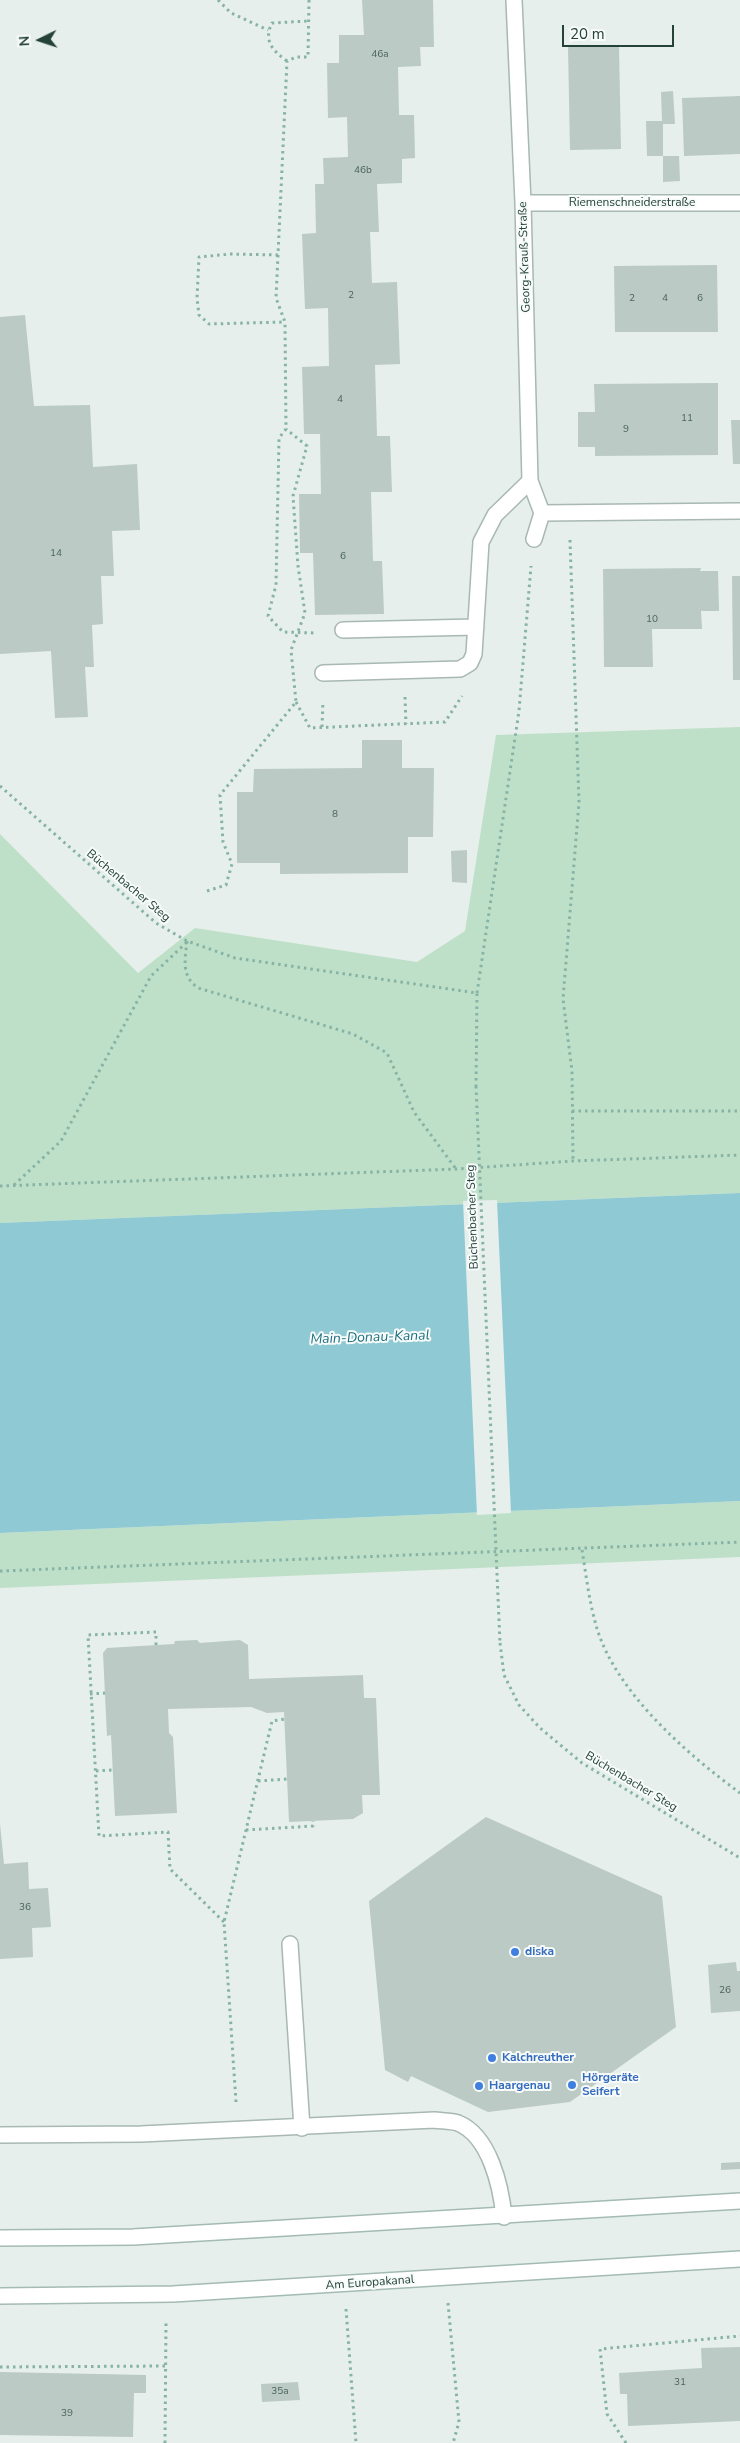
<!DOCTYPE html>
<meta charset="utf-8">
<style>
body{margin:0}
#map{position:relative;width:740px;height:2443px;overflow:hidden;background:#e6efeb;font-family:"Nunito Sans",sans-serif}
canvas{display:block}
.north{position:absolute;left:15px;top:15px;width:50px;height:50px;-webkit-text-stroke:4px #f7fbf9;paint-order:stroke;rotate:266deg;font-size:14px;font-weight:700;line-height:20px;text-align:center;color:#24423a}
.north::after{content:'';display:block;margin:auto;width:18px;height:22px;background:#24423a;clip-path:polygon(50% 0,100% 100%,50% 72%,0 100%)}
.scale{position:absolute;left:562px;top:25px;width:112px;height:22px;box-sizing:border-box;border:2px solid #24423a;border-top:0;padding-left:6px;font-size:15px;line-height:18px;white-space:nowrap;color:#24423a;-webkit-text-stroke:4px #f7fbf9;paint-order:stroke}
</style>
<div id="map">
<canvas width="740" height="2443"></canvas>
<div class="north">N</div>
<div class="scale">20 m</div>
</div>
<script>
const ctx = document.querySelector('canvas').getContext('2d');
ctx.lineJoin = 'round';
function fillPath(path, color) { ctx.fillStyle = color; ctx.fill(path, 'evenodd'); }
function strokePath(path, color, width, dash) { ctx.strokeStyle = color; ctx.lineWidth = width; ctx.lineCap = dash ? 'butt' : 'round'; ctx.setLineDash(dash || []); ctx.stroke(path); }
function drawText(font, color, halo, rows, align = 'center') {
  ctx.font = font + ' "Nunito Sans",sans-serif'; ctx.lineWidth = 4; ctx.setLineDash([]); ctx.textBaseline = 'middle'; ctx.strokeStyle = halo; ctx.fillStyle = color; for (const [text, x, y, turn = 0] of rows) {
    ctx.save(); ctx.translate(x, y); ctx.rotate((+turn || 0) * Math.PI / 180); ctx.textAlign = isNaN(turn) ? turn : align; if (halo) ctx.strokeText(text, 0, 0); ctx.fillText(text, 0, 0); ctx.restore();
  }
}
fillPath(new Path2D(`
 M740 727V1193L0 1223V834L138 973 195 928 417 962 465 931 496 735Z
 M740 1501V1557L0 1588V1533Z`), '#bfe0c8');
fillPath(new Path2D(`
 M740 1193V1501L0 1533V1223Z`), '#8ec9d4');
fillPath(new Path2D(`
 M497 1200 511 1513 477 1515 463 1201Z`), '#e6efeb');
fillPath(new Path2D(`
 M362 0H433L434 47H420L421 66 398 67 399 115H414L415 158 402 159V183L377 184 379 232H370L372 283 397 282 400 364 375 365 377 436H390L392 492H371L373 561H382L384 614 315 615 313 553H300L299 494H321L320 434H304L302 367 329 366 328 308 305 309 302 234 316 233 315 184H324L323 158 348 157 347 117 328 118 327 63H339V35H364Z
 M619 46 621 149 570 150 568 47Z
 M673 91 675 124H663V156H679L680 181 663 182V156H647L646 121H662L661 92Z
 M740 96V154L684 156 682 98Z
 M717 265 718 332H615L614 266Z
 M25 315 34 406 90 405 93 467 137 464 140 530 112 531 114 576H101L103 624 92 625 94 667H85L88 717 55 718 51 651 0 654V317Z
 M718 383V455L595 456V447H578V412H595L594 384Z
 M731 420H740V464H733Z
 M701 568 700 571H718L719 611H701L702 629H652L653 667H604L603 569Z
 M732 576H740V680H733Z
 M362 740H402V768H434L433 837H408V873L280 874V863H237V792H253L254 769 362 768Z
 M467 850V883L452 882 451 851Z
 M197 1640 200 1643 240 1640 248 1645 249 1679 363 1675 364 1698H376L380 1795H362L363 1813 353 1819 289 1822 284 1712 267 1713 251 1707 168 1709 169 1733 173 1737 177 1813 115 1816 111 1735 107 1736 103 1653 107 1648 174 1644 175 1641Z
 M486 1817 662 1896 676 2027 570 2102 488 2112 411 2076 408 2082 385 2070 369 1901Z
 M0 1824 4 1864 28 1862 29 1889 48 1888 51 1927 32 1928 33 1957 0 1959Z
 M736 1962 737 1971H740V2011L711 2013 708 1965Z
 M740 2162V2169L721 2170V2163Z
 M740 2347V2421L628 2426 627 2394H620L619 2373 702 2368 701 2348Z
 M0 2372 146 2375V2393H134L133 2437 0 2435Z
 M298 2382 300 2400 262 2402 261 2384Z`), '#bbcac4');
const service = new Path2D(`
 M343 630 476 627
 M323 673 460 669 470 663 474 654 481 542 495 515 530 481
 M290 1944 302 2128`);
const minor = new Path2D(`
 M514 0 523 203 530 481 542 513 534 539
 M523 203H740
 M542 513 740 511
 M0 2135 141 2134 434 2120C441 2121 451 2121 458 2123 490 2136 501 2187 504 2217`);
const secondary = new Path2D(`
 M0 2238 133 2237 740 2201
 M0 2296 173 2294 740 2259`);
strokePath(service, '#a8b8b2', 18);
strokePath(minor, '#a8b8b2', 18);
strokePath(secondary, '#a4bbb3', 18);
strokePath(new Path2D(`
 M218 0 231 13 268 30
 M309 0 308 57H296L287 61 276 298 285 322 286 429 279 438 276 585 268 616 283 632 317 633
 M287 61C273 51 263 41 272 23L309 21
 M278 255 230 254 199 257 197 298 199 315 209 324 285 322
 M570 540 579 802 563 999 572 1071 573 1161
 M405 697 406 724
 M296 702 310 728 445 722 462 696
 M322 727 323 701
 M0 786 156 923 187 941 235 958 477 993 476 1086
 M207 891 226 885 232 864 223 842 220 795 296 702 291 650 305 613 298 566 293 496 307 446 286 429
 M187 941C185 960 181 976 198 988L353 1034 387 1053 414 1112 456 1169
 M477 993 519 711 531 566
 M572 1111H740
 M14 1185 61 1141 151 976 187 942
 M0 1186 456 1169 573 1161 740 1155
 M582 1550C586 1574 589 1601 596 1625 614 1691 687 1754 740 1793
 M0 1571 740 1542
 M500 1643 504 1675 519 1705 540 1728 582 1763 740 1858
 M156 1645V1632L88 1635 99 1836 168 1832 170 1869 224 1922
 M90 1694 105 1693
 M96 1771 113 1770
 M258 1781 287 1779
 M246 1830 313 1826V1821
 M236 2102 224 1922 272 1721 285 1719
 M448 2303 459 2422 453 2443
 M346 2309 356 2443
 M0 2367 166 2366
 M165 2443 166 2321
 M626 2443 607 2414 600 2349 740 2336`), '#86b3a5', 3, [2.5, 4]);
strokePath(service, '#fff', 15);
strokePath(minor, '#fff', 15);
strokePath(secondary, '#fff', 15);
strokePath(new Path2D(`
 M476 1086 500 1643`), '#86b3a5', 3, [2.5, 4]);
for (const [x, y, r, color] of [
 [515,1952,5,"#3f7fe0"],
 [492,2058,5,"#3f7fe0"],
 [572,2085,5,"#3f7fe0"],
 [479,2086,5,"#3f7fe0"]
]) { const dot = new Path2D(); dot.arc(x, y, r, 0, 2 * Math.PI); ctx.fillStyle = color; ctx.fill(dot); strokePath(dot, '#f7fbf9', 2); }
drawText('10px', '#4a645c', null, [
 ["46a",380,55],
 ["46b",363,171],
 ["2",351,296],
 ["2",632,299],
 ["4",665,299],
 ["6",700,299],
 ["4",340,400],
 ["11",687,419],
 ["9",626,430],
 ["14",56,554],
 ["6",343,557],
 ["10",652,620],
 ["8",335,815],
 ["36",25,1908],
 ["26",725,1991],
 ["31",680,2383],
 ["35a",280,2392],
 ["39",67,2414]
]);
drawText('12px', '#24423a', '#f7fbf9', [
 ["Riemenschneiderstraße",632,203],
 ["Georg-Krauß-Straße",525,257,-92],
 ["Büchenbacher Steg",128,886,40],
 ["Büchenbacher Steg",473,1217,-92],
 ["Büchenbacher Steg",631,1782,31],
 ["Am Europakanal",370,2283,-4]
]);
drawText('bold 12px', '#366cbe', '#f7fbf9', [
 ["diska",525,1952],
 ["Kalchreuther",502,2058],
 ["Hörgeräte",582,2078],
 ["Seifert",582,2092],
 ["Haargenau",489,2086]
], 'left');
drawText('italic 14px', '#1c6f80', '#f7fbf9', [
 ["Main-Donau-Kanal",370,1338,-2]
]);
</script>
